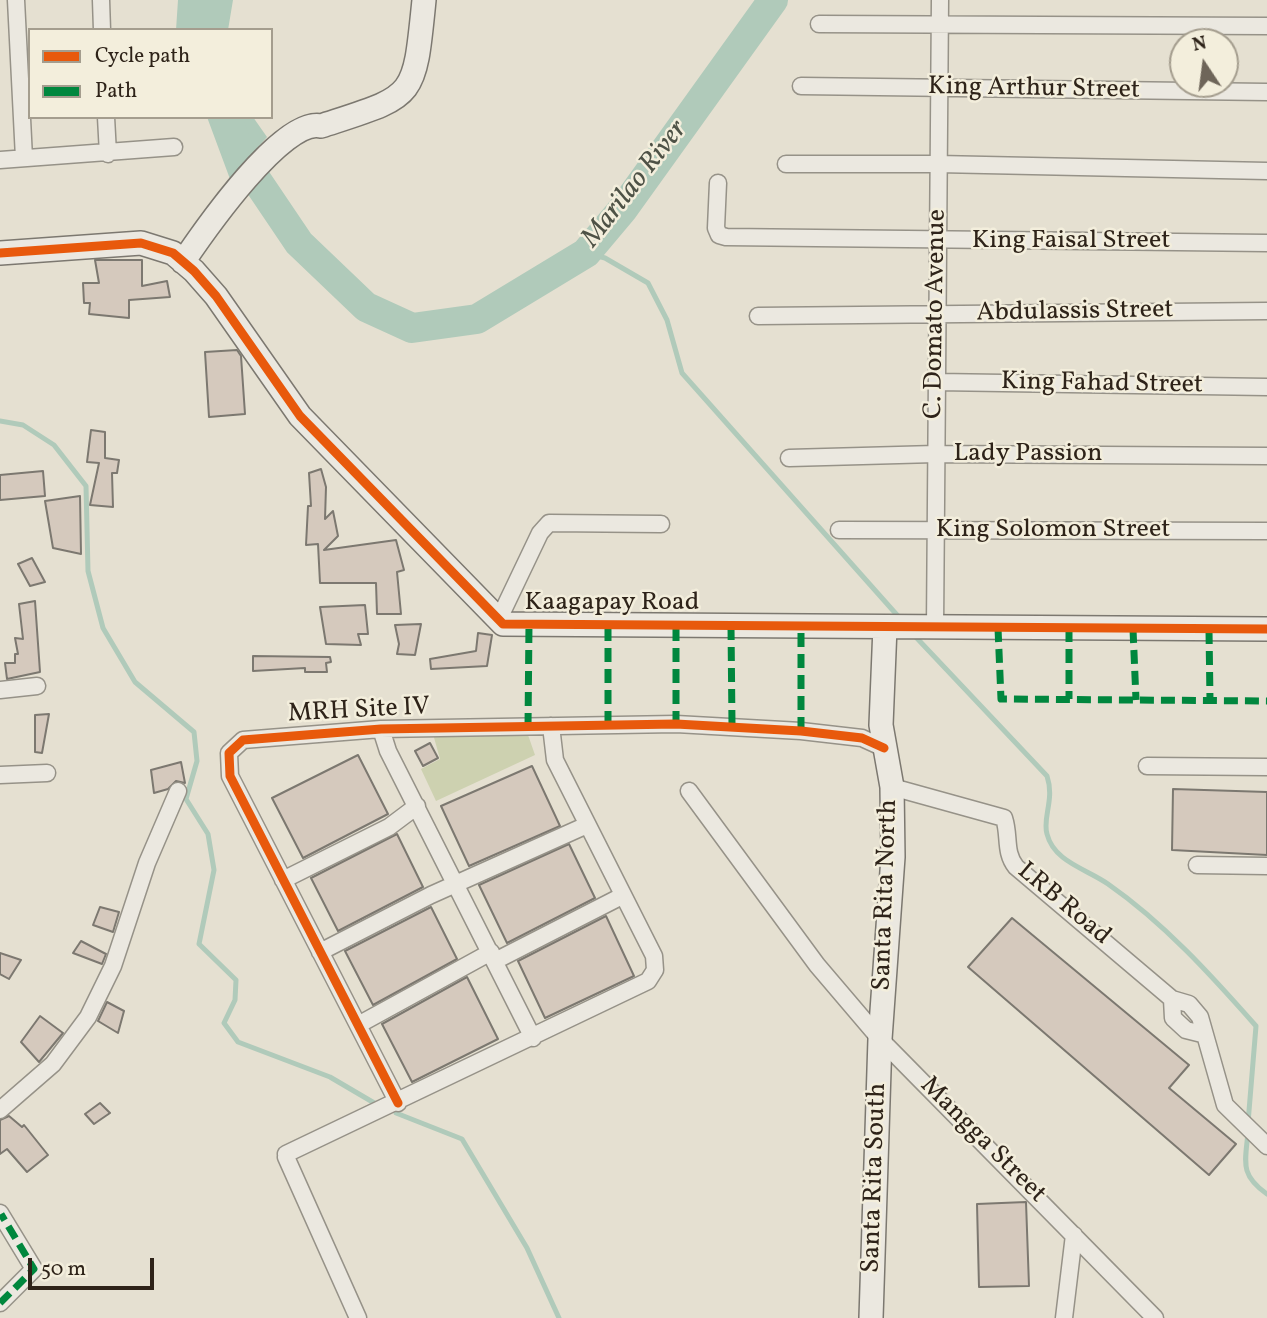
<!DOCTYPE html>
<style>
body{margin:0}
#map{position:relative;width:1267px;height:1318px;overflow:hidden;background:#e5e0d1;font-family:Vollkorn,serif}
canvas{display:block}
.legend{position:absolute;left:28px;top:28px;width:245px;height:91px;box-sizing:border-box;background:#f3eedc;border:2px solid #a49d8e;margin:0;padding:9px 12px;list-style:none;font-size:21px;color:#2e2319}
.legend li{display:flex;align-items:center;gap:14px;height:35px}
.legend b{width:35px;border:2px solid #a49d8e}
.north{position:absolute;left:1169px;top:28px;width:70px;height:70px;box-sizing:border-box;background:#f3eedc;border:2px solid #a49d8e;border-radius:50%;rotate:347deg;font-size:19px;font-weight:700;line-height:28px;text-align:center;color:#2e2319}
.north::after{content:'';display:block;margin:auto;width:24px;height:32px;background:#6e6559;clip-path:polygon(50% 0,100% 100%,50% 72%,0 100%)}
.scale{position:absolute;left:28px;top:1258px;width:126px;height:32px;box-sizing:border-box;border:4px solid #2e2319;border-top:0;padding-left:9px;font-size:21px;line-height:24px;white-space:nowrap;color:#2e2319;-webkit-text-stroke:5px #f3eedc;paint-order:stroke}
</style>
<div id="map">
<canvas width="1267" height="1318"></canvas>
<ul class="legend">
<li><b style="height:9px;background:#e8590c"></b>Cycle path</li>
<li><b style="height:9px;background:#00873e"></b>Path</li>
</ul>
<div class="north">N</div>
<div class="scale">50 m</div>
</div>
<script>
const ctx = document.querySelector('canvas').getContext('2d');
ctx.lineJoin = 'round';
function fillPath(path, color) { ctx.fillStyle = color; ctx.fill(path, 'evenodd'); }
function strokePath(path, color, width, dash) { ctx.strokeStyle = color; ctx.lineWidth = width; ctx.lineCap = dash ? 'butt' : 'round'; ctx.setLineDash(dash || []); ctx.stroke(path); }
function drawText(font, color, halo, rows, align = 'center') {
  ctx.font = font + ' Vollkorn,serif'; ctx.lineWidth = 5; ctx.setLineDash([]); ctx.textBaseline = 'middle'; ctx.strokeStyle = halo; ctx.fillStyle = color; for (const [text, x, y, turn = 0] of rows) {
    ctx.save(); ctx.translate(x, y); ctx.rotate((+turn || 0) * Math.PI / 180); ctx.textAlign = isNaN(turn) ? turn : align; if (halo) ctx.strokeText(text, 0, 0); ctx.fillText(text, 0, 0); ctx.restore();
  }
}
fillPath(new Path2D(`
 M527 732 535 755 436 801 421 769 440 759 433 734Z`), '#cdd1b0');
fillPath(new Path2D(`
 M178 0H233L228 30H176Z
 M207 117H253L267 137 230 179Z`), '#b0caba');
strokePath(new Path2D(`
 M586 253 605 258 648 283 667 320 682 373 897 615
 M0 421 23 425 54 445 86 486 88 571 103 628 135 682 194 732 197 761 186 799 208 834 214 870 199 944 236 980 235 1000 224 1023 238 1042 330 1077 376 1104
 M912 633 1047 776C1055 800 1042 818 1047 834 1054 862 1087 869 1108 884 1164 923 1211 975 1256 1026L1248 1123
 M396 1113 462 1139 527 1248 559 1318
 M1248 1133C1245 1163 1240 1175 1267 1194`), '#b0caba', 5);
strokePath(new Path2D(`
 M226 117 243 160 299 243 366 307 412 328 477 319 586 253 623 209 773 0`), '#b0caba', 30);
const building = new Path2D(`
 M95 260H142V286L167 281 170 297 129 300V318L89 314 90 303H84L83 283H99Z
 M237 350 241 356 245 414 209 417 205 352Z
 M91 430 105 432V458L119 460 117 473H112L113 507 90 505 99 463 87 462Z
 M321 469 326 487 325 519 333 511 338 536 324 550 396 540 404 570 397 572 401 614H377L376 583H320L318 544 306 545 308 506H311L309 473Z
 M43 471 45 496 0 500V475Z
 M80 496 81 554 53 548 45 501Z
 M32 558 45 582 30 586 18 564Z
 M35 601 40 672 7 679 5 663H15V654H18L15 638 23 639 19 604Z
 M365 605 368 634H358L361 645 326 644 320 607Z
 M421 624 415 655 397 654 399 644 395 625Z
 M478 633 492 635 487 666 431 669 430 659 476 651Z
 M253 656 330 657 331 662 326 663 327 672H305V668L253 671Z
 M49 714 42 753 35 752V715Z
 M430 743 438 758 423 766 415 751Z
 M358 755 388 814 303 858 272 798Z
 M181 762 185 783 176 781 168 789 154 793 151 770Z
 M532 766 560 826 469 866 441 806Z
 M1173 789 1267 792V855L1172 850Z
 M397 834 423 887 338 931 311 878Z
 M569 844 595 898 507 943 479 885Z
 M100 907 119 912 113 932 93 925Z
 M431 907 457 959 373 1005 345 951Z
 M606 916 634 976 545 1018 518 961Z
 M1012 918 1189 1065 1169 1088 1236 1144 1209 1175 968 967Z
 M81 941 106 954 102 964 73 953Z
 M0 953 21 960 9 979 0 974Z
 M467 977 498 1039 412 1082 382 1024Z
 M107 1002 124 1011 118 1033 98 1021Z
 M40 1016 63 1033 39 1062 21 1042Z
 M100 1103 110 1113 94 1124 85 1114Z
 M9 1116 22 1127 24 1125 48 1155 27 1172 7 1149 0 1154V1120Z
 M1026 1202 1029 1286 979 1287 977 1204Z`);
fillPath(building, '#d5c9bd');
strokePath(building, '#7c7870', 2);
const street = new Path2D(`
 M16 0 24 158
 M101 0 102 30
 M819 24 1267 26
 M801 86 1267 92
 M106 117 108 154
 M0 160 174 147
 M786 164H938L1267 171
 M718 183 716 228 719 235 726 237 1267 243
 M758 316 1267 311
 M937 382 1267 387
 M789 458 935 454 1267 456
 M839 530 1267 531
 M498 621 540 533 549 523 661 524
 M935 627 940 0
 M0 690 37 686
 M381 729 388 751 533 1038
 M1147 766 1267 767
 M0 775 47 773
 M892 787 1004 818C1010 836 1004 852 1016 867L1172 999
 M689 791 817 965 880 1039 1155 1318
 M1197 865 1267 866
 M283 880 389 827 417 806
 M320 952 431 895 587 825
 M495 961 622 896
 M358 1025 491 952
 M1202 1034 1186 1030 1173 1018 1172 999 1189 1004 1200 1017 1225 1105 1267 1146
 M398 1103 230 776 229 753 243 740 381 729 676 724 801 731 862 738 884 748
 M0 1110 53 1064 88 1017 113 966 147 863 178 791
 M286 1154 648 981 655 970 654 956 555 760 551 726
 M286 1157 358 1318
 M0 1213 34 1269 0 1303
 M1064 1318 1074 1235`);
const secondary = new Path2D(`
 M0 253 141 243 173 253 194 271 216 296 300 416 503 624 1267 629
 M183 262C204 231 283 117 321 126 416 95 414 101 424 0
 M871 1318 880 1039 893 857 892 787 881 725 885 627`);
strokePath(street, '#969288', 19);
strokePath(secondary, '#7c7870', 26);
strokePath(street, '#ebe8e0', 16);
strokePath(secondary, '#ebe8e0', 23);
strokePath(new Path2D(`
 M731 626 732 725
 M676 627V724
 M998 628 1001 699 1267 701
 M1069 628V699
 M1133 629 1136 700
 M1209 630 1210 700
 M608 725V625
 M528 727 529 624
 M801 731V626
 M0 1303 34 1269 1 1214`), '#00873e', 7, [14, 7]);
strokePath(new Path2D(`
 M0 253 141 243 173 253 194 271 216 296 300 416 503 624 1267 629
 M398 1103 230 776 229 753 243 740 381 729 676 724 801 731 862 738 884 748`), '#e8590c', 9);
drawText('26px', '#2e2319', '#f3eedc', [
 ["King Arthur Street",1034,90,1],
 ["King Faisal Street",1071,242],
 ["Abdulassis Street",1075,313,-1],
 ["C. Domato Avenue",937,314,-89],
 ["King Fahad Street",1102,385,1],
 ["Lady Passion",1028,455],
 ["King Solomon Street",1053,531],
 ["Kaagapay Road",612,604],
 ["MRH Site IV",359,712,-3],
 ["Santa Rita North",887,895,-88],
 ["LRB Road",1063,905,40],
 ["Mangga Street",982,1141,45],
 ["Santa Rita South",876,1178,-88]
]);
drawText('italic 28px', '#4e5246', '#f3eedc', [
 ["Marilao River",636,185,-52]
]);
</script>
